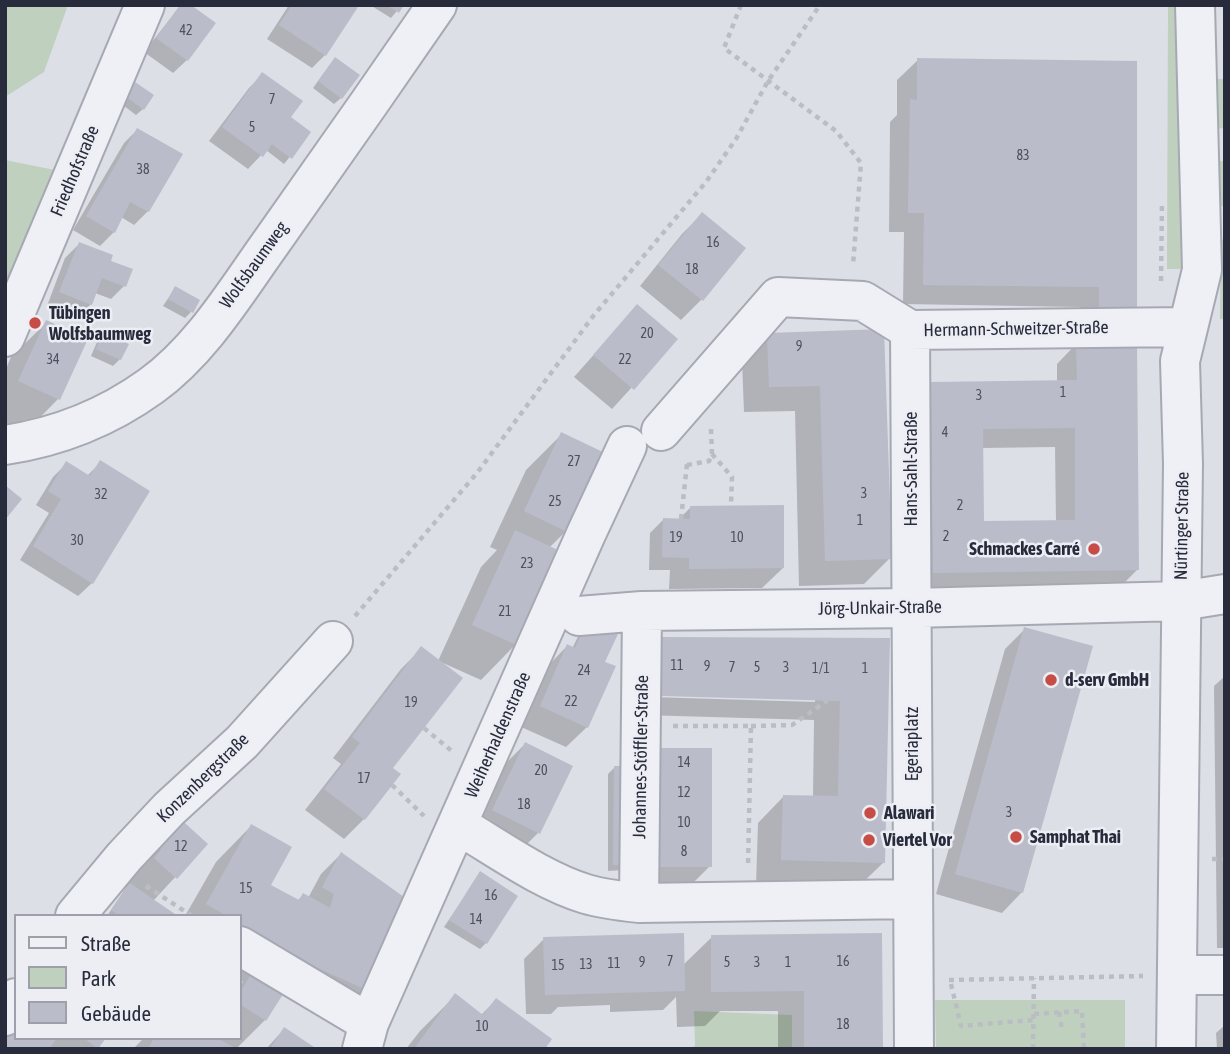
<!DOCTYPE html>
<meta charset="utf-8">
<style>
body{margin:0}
#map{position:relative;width:1230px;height:1054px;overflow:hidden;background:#dddfe6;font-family:"Asap Condensed",sans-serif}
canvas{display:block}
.frame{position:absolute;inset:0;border:7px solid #272b3c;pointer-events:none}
.legend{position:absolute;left:14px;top:914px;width:228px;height:126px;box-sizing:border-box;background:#eceef4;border:2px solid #9da0aa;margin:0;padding:9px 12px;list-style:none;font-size:21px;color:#272b3c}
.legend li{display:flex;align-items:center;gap:14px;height:35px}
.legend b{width:35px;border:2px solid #9da0aa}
</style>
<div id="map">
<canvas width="1230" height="1054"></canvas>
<div class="frame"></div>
<ul class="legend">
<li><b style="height:9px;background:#eff0f5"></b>Straße</li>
<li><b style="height:19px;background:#bfd0be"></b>Park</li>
<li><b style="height:19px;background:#babdc9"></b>Gebäude</li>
</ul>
</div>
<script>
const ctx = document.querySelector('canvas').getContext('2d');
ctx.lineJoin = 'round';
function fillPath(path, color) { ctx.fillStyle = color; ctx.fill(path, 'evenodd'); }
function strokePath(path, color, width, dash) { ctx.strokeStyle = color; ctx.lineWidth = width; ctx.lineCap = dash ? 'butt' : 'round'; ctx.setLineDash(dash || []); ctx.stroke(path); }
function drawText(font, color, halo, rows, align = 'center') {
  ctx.font = font + ' "Asap Condensed",sans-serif'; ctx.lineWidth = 5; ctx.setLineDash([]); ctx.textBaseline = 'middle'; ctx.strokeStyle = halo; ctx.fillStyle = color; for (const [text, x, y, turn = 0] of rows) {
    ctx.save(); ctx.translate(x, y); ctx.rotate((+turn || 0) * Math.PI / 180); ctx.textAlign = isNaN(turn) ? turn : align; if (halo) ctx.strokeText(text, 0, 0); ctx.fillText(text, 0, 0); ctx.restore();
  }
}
fillPath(new Path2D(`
 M5 5H68L44 72 5 97Z
 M1168 5H1181L1188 269H1167Z
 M1213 79H1225V128L1214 129Z
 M5 160 60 171 5 292Z
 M1218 161H1225V206H1218Z
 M1221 239 1225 240V319H1220Z
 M935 1000H1125V1049H936Z
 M694 1011 792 1015V1049H693L695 1045Z`), '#bfd0be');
fillPath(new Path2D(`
 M181 5 187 60 173 73 144 52Z
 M289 5H352L325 55 312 68 267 39Z
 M370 5H402L391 18Z
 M918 60 1135 311 1080 331V307L903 304 904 232H889L890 122 897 115V80Z
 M329 66 341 98 334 104 313 88Z
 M263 74 285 123 309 133 284 164 266 150 248 169 209 141 249 88Z
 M128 91 143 109 136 115 120 103Z
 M137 130 148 211 134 225 121 217 114 232 100 246 73 230 124 143Z
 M702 214 744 248 701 300 681 320 640 286 682 234Z
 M79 244 109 262 124 286 111 299 95 293 91 304 77 318 47 306 65 258Z
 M175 288 191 312 185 318 163 306Z
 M637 306 676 339 612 409 574 377Z
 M47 322 86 340 58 399 23 435 5 426V371L11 357Z
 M883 331 890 558 864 584 799 586 795 411 744 412 742 361 768 335Z
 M103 335 120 359 113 366 91 356 97 342Z
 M1077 343 1138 569 1117 590 913 592 911 404 932 384 1057 382V364ZM1055 447 1056 522 982 523V448Z
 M562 434 566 531 549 548 516 644 481 680 443 663 391 768 398 774 364 819 344 839 305 810 341 764 333 758 401 669 422 648 438 661 481 567 497 550 490 547 526 470Z
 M101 462 92 583 78 596 20 560 49 513 36 505 53 477 67 463 87 476Z
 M691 507 783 568 762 588 669 589 670 570H649L650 533 663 520H678Z
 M582 628 603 662 587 727 566 747 521 727 547 667 567 646 572 649Z
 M1025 629 1022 892 1002 913 936 894 1005 649Z
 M663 638 889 640 884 862 857 888 756 885 758 823 784 796 813 797 814 720 642 715V659ZM653 694 815 698V702L652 697Z
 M1225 676V948H1217L1214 686Z
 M525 744 538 833 518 853 473 831 505 764Z
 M615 767 623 870 608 871V774Z
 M637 771 710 866 690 886 637 887Z
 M175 816 206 844 153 901 175 916H107L127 886 117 877Z
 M251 826 268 885 297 901 303 895 308 898 321 874 341 854 368 990 348 1010 281 980 265 1020 236 1049H133L144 1038H240V986L243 982 240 980V916H185L216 862Z
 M480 874 486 943 480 949 444 927Z
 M881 935V1049H778V1011H720L705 1026 677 1027 676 997 663 1010 610 1012V1005L558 1007 551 1014H526L524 959 544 939 683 965 712 937Z
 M455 996 481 1015 496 1000 543 1049H406L420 1031Z
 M1225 1025V1049H1217L1216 1033Z
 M284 1029 314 1049H266Z
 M16 1038H104L96 1049H5Z`), '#0003');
fillPath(new Path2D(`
 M180 5H191L216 23 188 61 156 38Z
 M292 5H355L358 7 326 56 279 25Z
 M387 5H404L399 13Z
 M335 57 360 75 342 99 318 81Z
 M917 58 1137 61V311H1099V287L923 285 924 213H908L910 99 917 100Z
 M262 72 303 101 291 117 311 132 292 159 272 144 263 157 222 127Z
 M135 82 154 95 144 110 125 96Z
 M137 128 183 154 149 212 130 202 115 233 86 216Z
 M702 212 746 248 703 301 658 265Z
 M79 242 113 255 111 261 133 269 126 287 102 278 92 305 59 292Z
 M175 286 200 300 193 313 168 299Z
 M637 304 678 339 634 390 593 355Z
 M46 320 88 339 60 400 18 381Z
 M884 329 892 559 825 561 820 386 769 387 767 333Z
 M103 333 129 344 121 360 96 349Z
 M1137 341 1139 570 933 573 931 382 1077 380 1076 342ZM1075 428V520L984 521 983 429Z
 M561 432 605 453 567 532 524 511Z
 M100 460 150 491 93 584 33 546 61 499 48 491 66 461 90 476Z
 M5 485 22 499 5 520Z
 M784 505V568L689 569V558L662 557 663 518 690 519V506Z
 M515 530 560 551 517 645 472 625Z
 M588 620 618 634 605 662 616 666 588 728 540 706 567 644 575 648Z
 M1024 627 1093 646 1023 893 955 874Z
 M662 637 890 638 885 863 781 860 783 795 838 796 840 701 661 696Z
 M421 646 463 678 393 768 401 774 365 820 324 789 360 743 352 737Z
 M525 742 573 766 540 834 492 810Z
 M657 748H712V867H657Z
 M614 766H630L631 865H613Z
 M175 814 208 844 177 879 154 858 161 850 151 841Z
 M251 824 292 847 271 885 299 900 303 893 330 908 334 894 322 887 341 852 411 902 369 991 240 933V916H227L206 904Z
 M480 871 518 896 487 944 449 920Z
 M130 883 150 897 178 916H120L111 910Z
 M684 933 685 991 545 995 543 937Z
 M882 933 883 1049H804V991L711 992V935Z
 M256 967 287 988 266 1021 240 1004V992Z
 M455 993 483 1015 496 998 552 1039 545 1049H420L416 1046Z
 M16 1020V1038H57L49 1049H5V1034Z
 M284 1027 317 1049H270Z
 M84 1038H106L98 1049Z
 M154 1038H217L237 1049H148Z`), '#babdc9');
const minor = new Path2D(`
 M910 330 914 1049
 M5 337 145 5
 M661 431 778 297 863 301 910 330 1187 327
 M5 445C58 437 108 417 151 386 201 350 235 293 270 244 326 165 382 85 437 5
 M579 616 642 611 912 608 1181 601 1225 594
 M458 825C499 849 541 880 586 894 603 899 621 901 639 903L913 899
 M639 903 642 611
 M75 916 124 857 169 809 242 742 333 641
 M240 946 369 1023
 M1179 975H1225
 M5 1016 16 998
 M362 1049 369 1023 586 534 627 446
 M1176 1049 1183 464 1180 361 1202 270 1195 5`);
strokePath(minor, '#a6a9b3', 42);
strokePath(new Path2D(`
 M741 5 724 48 836 131 861 163 853 265
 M1161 281 1162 202
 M712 454 732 477 731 505
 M687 465 709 461 712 454 711 429
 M681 519 687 464
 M355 616 477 473 594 315 706 182 736 139 768 81 820 5
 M673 726H751L748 867
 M751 726 792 725 828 700
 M424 728 453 752
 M392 785 424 816
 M1212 859H1225
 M146 886 192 916
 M949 980 1143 976
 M951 984 961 1026 1033 1020
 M1059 1012 1062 1030
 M1034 1014 1082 1011 1084 1049
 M1033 1049 1034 978`), '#bbbdc5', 4.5, [5, 5]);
strokePath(minor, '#eff0f5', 38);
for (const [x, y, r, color] of [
 [35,323,7,"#c74c46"],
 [1094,549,7,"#c74c46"],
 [1051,680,7,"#c74c46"],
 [870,813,7,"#c74c46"],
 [1016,837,7,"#c74c46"],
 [869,840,7,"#c74c46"]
]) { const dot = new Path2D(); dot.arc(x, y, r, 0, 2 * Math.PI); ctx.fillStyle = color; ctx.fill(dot); strokePath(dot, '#eceef4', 2.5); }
drawText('14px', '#4c505f', null, [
 ["42",186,31],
 ["7",272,100],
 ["5",252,128],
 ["83",1023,156],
 ["38",143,170],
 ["16",713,243],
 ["18",692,270],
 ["20",647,334],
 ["9",799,347],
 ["34",53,360],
 ["22",625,360],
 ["1",1063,393],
 ["3",979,396],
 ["4",945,433],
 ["27",574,462],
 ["3",864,494],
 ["32",101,495],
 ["25",555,502],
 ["2",960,506],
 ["1",860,521],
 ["2",946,537],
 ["19",676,538],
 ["10",737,538],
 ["30",77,541],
 ["23",527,564],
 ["21",505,612],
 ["11",677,666],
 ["9",707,667],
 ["7",732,668],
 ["5",757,668],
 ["3",786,668],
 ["1/1",821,669],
 ["1",865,669],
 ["24",584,671],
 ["22",571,702],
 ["19",411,703],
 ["14",684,763],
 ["20",541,771],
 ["17",364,779],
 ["12",684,793],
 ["18",524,805],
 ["3",1009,813],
 ["10",684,823],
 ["12",181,847],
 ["8",684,852],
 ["15",246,889],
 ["16",491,896],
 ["14",476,920],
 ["7",670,962],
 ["16",843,962],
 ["9",642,963],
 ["5",727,963],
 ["3",757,963],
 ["1",788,963],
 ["11",614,964],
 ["13",586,965],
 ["15",558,966],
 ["18",843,1025],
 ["10",482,1027]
]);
drawText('18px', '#272b3c', '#eceef4', [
 ["Friedhofstraße",75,171,-67],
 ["Wolfsbaumweg",254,265,-54],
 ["Hermann-Schweitzer-Straße",1016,329,-1],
 ["Hans-Sahl-Straße",911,469,-90],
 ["Nürtinger Straße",1182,526,-89],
 ["Jörg-Unkair-Straße",880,608,-1],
 ["Weiherhaldenstraße",498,735,-66],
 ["Egeriaplatz",912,744,-90],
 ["Johannes-Stöffler-Straße",641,757,-89],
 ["Konzenbergstraße",203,778,-44]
]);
drawText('bold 18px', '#272b3c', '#eceef4', [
 ["Tübingen",49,313],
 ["Wolfsbaumweg",49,334],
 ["Schmackes Carré",1080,549,"right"],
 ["d-serv GmbH",1065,680],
 ["Alawari",884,813],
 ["Samphat Thai",1030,837],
 ["Viertel Vor",883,840]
], 'left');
</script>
